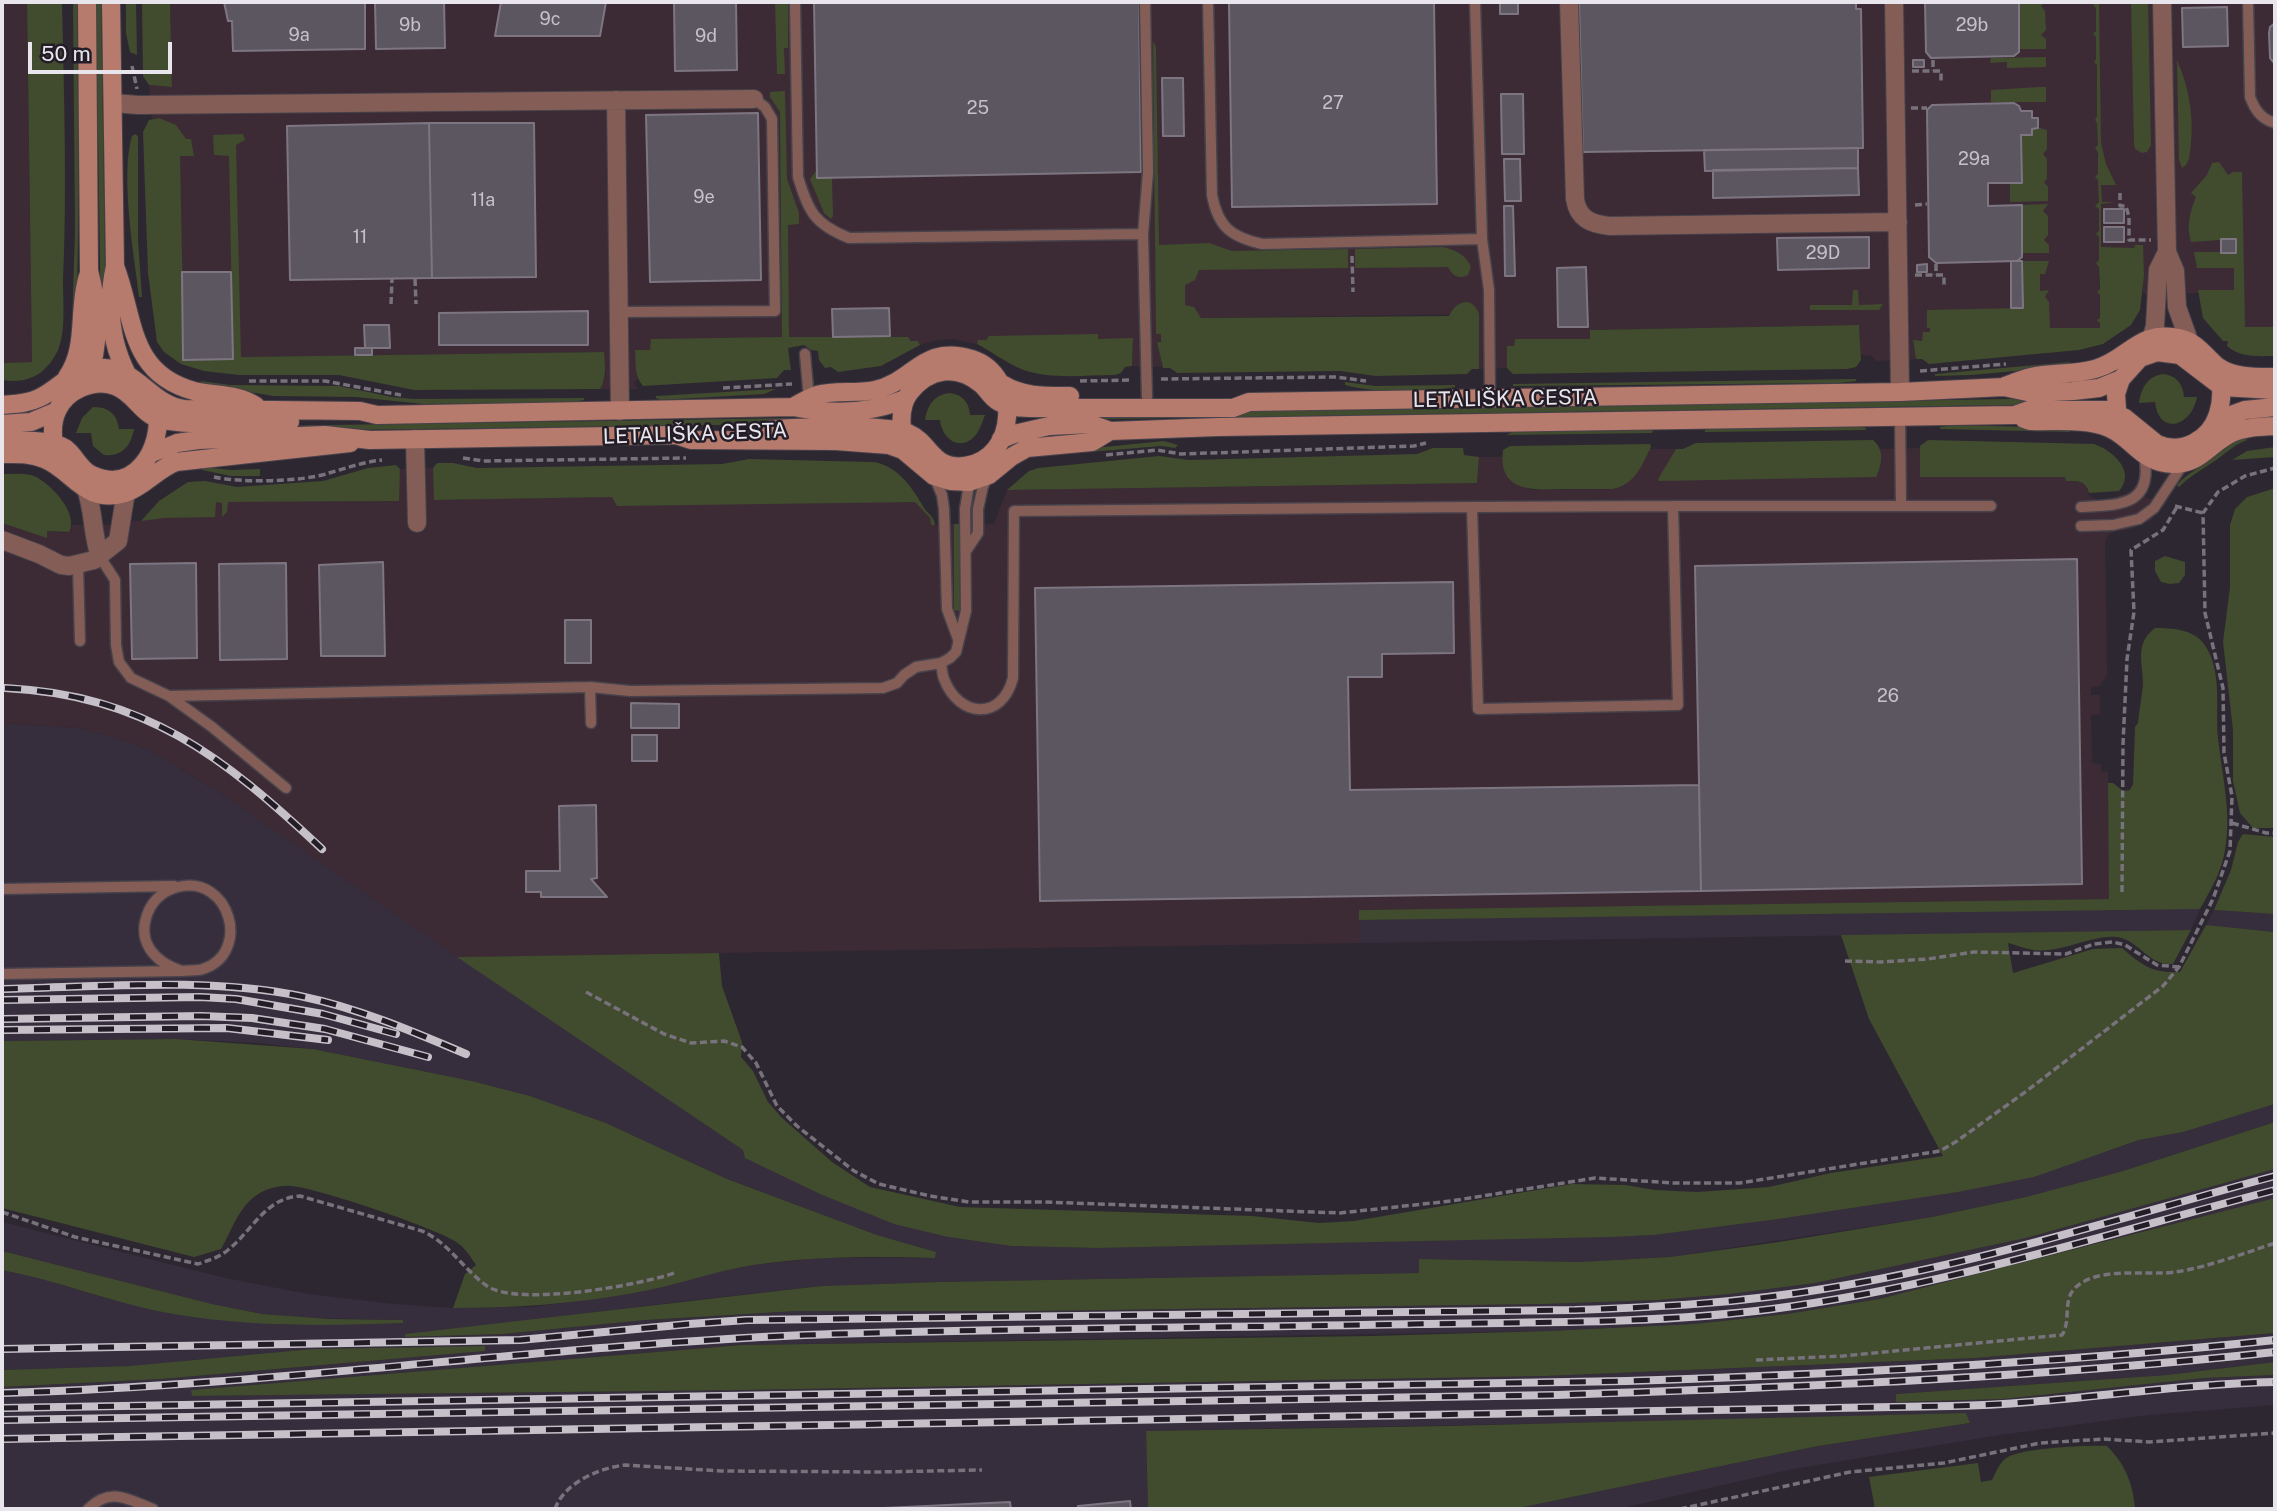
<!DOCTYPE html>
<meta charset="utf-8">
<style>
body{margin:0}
#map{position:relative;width:2277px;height:1511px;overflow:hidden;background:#2d2731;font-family:"Public Sans",sans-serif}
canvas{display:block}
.frame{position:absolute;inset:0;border:4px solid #e9e5ec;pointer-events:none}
.scale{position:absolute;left:28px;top:42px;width:144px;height:32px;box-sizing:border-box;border:4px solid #e9e5ec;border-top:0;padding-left:9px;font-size:21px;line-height:24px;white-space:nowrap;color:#e9e5ec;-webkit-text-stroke:5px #231d27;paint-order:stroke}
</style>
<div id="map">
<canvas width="2277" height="1511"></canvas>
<div class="frame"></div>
<div class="scale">50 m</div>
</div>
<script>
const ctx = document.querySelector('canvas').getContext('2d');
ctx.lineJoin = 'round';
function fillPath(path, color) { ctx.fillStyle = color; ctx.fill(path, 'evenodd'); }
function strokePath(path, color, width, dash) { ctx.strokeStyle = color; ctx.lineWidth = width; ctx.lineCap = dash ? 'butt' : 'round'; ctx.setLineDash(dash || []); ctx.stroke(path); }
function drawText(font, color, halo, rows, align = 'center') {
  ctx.font = font + ' "Public Sans",sans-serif'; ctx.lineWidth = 5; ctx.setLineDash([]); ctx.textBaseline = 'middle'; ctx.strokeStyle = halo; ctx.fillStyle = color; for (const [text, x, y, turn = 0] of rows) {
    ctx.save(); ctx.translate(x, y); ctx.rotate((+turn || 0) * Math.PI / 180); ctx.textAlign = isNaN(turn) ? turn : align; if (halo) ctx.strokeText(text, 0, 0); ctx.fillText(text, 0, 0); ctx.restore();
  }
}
fillPath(new Path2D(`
 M2 723 79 728 120 739 150 750 219 792 743 1150 948 1237 1011 1246 1097 1248 1654 1235 1958 1192 2109 1151 2139 1140 2183 1132 2275 1104V1122L2123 1171 2026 1197 1932 1217 1670 1257 1579 1262 1419 1259V1273L940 1282 821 1286 677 1302 405 1337 503 1334 646 1320 797 1311H1033L1544 1304 1658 1300 1730 1294 1815 1283 2026 1238 2275 1169V1198L1879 1299 1787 1314 1694 1324 1548 1331 742 1345 192 1390V1396L743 1390 1545 1376 1975 1358 2275 1333V1362L2167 1375 1896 1394 1897 1402 2003 1399 2204 1378 2275 1375V1405L2149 1415 2000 1435 1793 1469 1618 1509H1514L1818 1446 1970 1423 1966 1413 1732 1420 1146 1431 1148 1509H2V1387L161 1379 485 1351V1347L312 1349 129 1366 2 1370V1270L47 1280 113 1300 205 1318 288 1325 403 1323V1320L310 1318 262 1314 212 1304 2 1251V1222L221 1277 308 1294 394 1304 453 1308 533 1307 636 1293 711 1273 754 1265 821 1258H935L936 1252 877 1235 727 1179 606 1123 530 1096 472 1081 313 1049 257 1043 176 1039 2 1041Z
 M2141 908 2200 909 2191 930 1360 943 1359 920Z
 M2214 910 2275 914V932L2206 925Z`), '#362d3d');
fillPath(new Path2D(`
 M2 2H27L32 362 2 363Z
 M170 2H2275V327H2245L2198 291 2199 293 2143 294V246L2099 267 2100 328H2051L2050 332H1923V341H1913L1916 359 1876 361 1872 356 1861 355 1859 325 1591 330V339H1515L1514 346 1507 347V368L1479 369V314L1201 318 1158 342 1162 367 1132 366 1133 342 977 344 952 339 938 340 920 345 918 341H911L907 337 802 339 788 348 636 350 638 380 633 382 638 389H600L606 374 603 352 241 357 174 360V156L194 155 191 139H186L159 118 152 119 149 85 172 87Z
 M1920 448V477H2066V481L2081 482 2086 485 2089 496 2099 501 2129 493 2167 503 2151 520 2134 528 2110 533 2105 541 2107 675 2100 686 2091 687V695H2100V714L2091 715 2092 763 2101 764V771L2108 772 2110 899 1360 910V943L457 957 219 792 150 750 120 739 79 728 2 723V523L46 537V531L66 533 72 525H108L156 518 215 516V502H222L223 516 227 502 398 501 400 469 433 468 435 500 909 491 930 518 931 525 994 524 1007 490 1477 483 1479 457H1502L1504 470 1510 480 1531 490 1613 489 1624 486 1635 476 1650 449H1676L1659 481 1881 455 1879 449Z`), '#3c2b35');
fillPath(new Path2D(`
 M27 2H62C64 95 67 188 63 281 63 302 66 331 58 350 46 375 28 384 2 380V363L32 362Z
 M73 2H77C78 110 80 217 76 325H72L75 231Z
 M96 2H101L106 327H101Z
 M126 2H136L137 55 130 52 126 33Z
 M142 2H170L172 87 149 85 143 76Z
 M775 2H788V48H784L785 74H777Z
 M2019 2H2045L2041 6 2045 11 2046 30 2041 35 2046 39V49H2020Z
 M2096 2H2099L2101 143 2106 164 2116 185H2101L2102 202H2115L2101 204V247L2134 248 2135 245H2143L2144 275 2140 310 2131 325 2103 344 2079 350 1929 364 1922 359H1916L1913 340 1922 341 1923 332H1930V328H1927V310L2022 308V261H2049L2045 274H2040V291L2049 290 2045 297 2049 302 2050 328H2100V323L2097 320 2100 318V295L2097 292 2100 289 2099 267 2096 263 2099 260V237L2096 234 2099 231V209L2095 206 2099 202 2098 180 2095 177 2098 174V152L2095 148 2098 145 2097 123 2095 120 2097 116V65L2094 62 2096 59V37L2093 34 2096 31V8L2093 5Z
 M2131 2H2148L2151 145 2147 152 2142 153 2135 149 2134 145Z
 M1153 41 1156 47 1159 245 1209 243 1232 251 1348 249V268L1199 270 1195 280 1185 285V305L1194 307 1201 318 1449 316C1456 301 1472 295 1479 314V369H1472L1467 374 1376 376 1340 371 1177 373 1170 368H1163L1157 342H1161V334H1156Z
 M2046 57V67L2007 68V62L1990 63 1991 58Z
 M2177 60C2191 92 2195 124 2189 159L2186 165 2182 168 2179 160Z
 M2039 87H2046V102H1991V90Z
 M785 91 787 179 799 213V224L788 225 789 337H908L911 341H918L920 345 881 366 838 372 831 367 825 368 819 360 818 351 811 350 804 345 788 348 791 370H784L777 378 643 386C634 376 636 363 635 350H650L651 339 782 337 780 112 770 97V92Z
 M159 118 176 125 186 139H191L194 156H180L184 359 233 358 229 156 214 155 213 135 243 134 245 140 236 145 241 357 604 352C605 365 607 377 600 389L414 390 339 375H239L204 371 181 364 164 352 157 342 148 273 143 132 149 120Z
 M2040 128 2047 130V149L2043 154 2047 159V179L2044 182 2048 187V201L2010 202V183H2022L2021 135H2032V129Z
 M135 134 138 136V240L142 297H139C134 255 120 175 132 136Z
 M2219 162 2228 175 2233 172H2242L2245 327H2275V356C2258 356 2241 358 2227 346L2228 341H2223L2203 318 2198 290H2234V268H2197L2194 252H2235V239L2191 242C2186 226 2190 212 2196 197L2191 193 2207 175 2212 163Z
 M817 170 832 177 833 216 831 219 824 213 810 179Z
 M2048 204 2043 211 2048 216V235L2044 240 2049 245V253H2023L2022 205Z
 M1443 247C1456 250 1466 255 1471 267L1468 275C1458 280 1452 275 1448 267L1355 268V249Z
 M1853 290H1858L1859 305 1883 304 1879 310H1810V305H1852Z
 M1859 325 1861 360 1856 367 1847 369 1513 374 1507 368V346H1514L1515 339H1590V330Z
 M1098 334V339L1133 338 1132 366 1125 367 1121 373 1115 375C1085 375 1049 380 1021 369 1005 362 992 352 977 344L978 340H986L989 336Z
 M2070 362V366L1971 375 1935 376V374Z
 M2163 374C2176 375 2183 384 2184 397H2197C2192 426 2159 437 2155 402L2139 403C2141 388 2148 376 2163 374Z
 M1856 379V381L1839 383 1513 386V384Z
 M201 381 230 385 339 386 392 397 414 399 584 398V400L570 403 423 404 356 397 274 396 200 384Z
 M1345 382 1375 386 1455 385V387C1427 393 1372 393 1345 385Z
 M776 389 764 394 661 400 656 398V396Z
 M949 393C962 394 969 402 970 415H985C982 423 980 430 975 436 960 452 942 439 940 420H925C927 406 934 395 949 393Z
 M2073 398 2074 404 1050 420V414Z
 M93 407C109 407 117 414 119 429H134C131 446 122 457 104 455L93 446 91 433H76L82 418Z
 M861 417V423L199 432 198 427Z
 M1954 425 2069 428 2070 432 1940 429V427Z
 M1857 426 1866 428V430L1705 432V430L1718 427Z
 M1647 429 1653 431 1652 433 1507 435 1514 431Z
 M2246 436 2247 440C2232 445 2224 456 2210 464 2198 472 2189 477 2179 487L2177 485C2188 472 2200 468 2213 458 2224 449 2233 442 2246 436Z
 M1873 440C1885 450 1882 465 1876 477L1659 481 1658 479 1676 449H1683L1696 443Z
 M1928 440 2094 444C2114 451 2136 472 2119 491L2089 493C2086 480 2077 481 2066 481L2065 477H1920V446Z
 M1164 441 1178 445 1175 448 1161 446 1054 455V452Z
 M1650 444 1651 447C1642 465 1635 485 1613 489 1597 489 1580 489 1564 489 1534 490 1497 493 1503 450L1510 446Z
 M2275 447V457L2232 460 2247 451Z
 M1433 448H1463L1464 455 1479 457 1477 483 1007 490 1029 471 1038 468 1159 456 1189 460 1417 454Z
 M749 459 872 462C896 464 912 487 923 506 927 514 934 515 935 525H931L930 518 915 502 617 506 612 497 434 500 433 468 437 463H453L477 468 722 464Z
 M396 465 400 469 399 501 228 502 227 512 222 517V503L216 502 215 517 164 518 141 521 159 501 188 482 205 481 237 487 323 481 368 468Z
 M202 467 231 470 260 469V476H231L202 470Z
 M2 474C11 474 22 473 31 475 48 480 80 513 69 532L47 531V538L2 523Z
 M2275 488V828H2253L2240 813 2233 781V730L2223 642 2230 587V525L2235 509 2247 497Z
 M954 524H959L960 611 954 610Z
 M2165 556 2185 562V575L2179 583 2170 584 2161 582 2155 571V561Z
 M2155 628C2172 628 2193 629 2204 644 2223 670 2215 709 2218 738 2222 775 2232 814 2225 850 2222 871 2210 891 2200 909L1359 920V910L2109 899 2108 783H2113L2123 791 2130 790 2133 784 2135 727 2138 723C2139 710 2142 697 2143 684 2143 663 2134 644 2155 628Z
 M2243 834 2275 837V914L2214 910 2231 870 2238 842Z
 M2206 925 2275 932V1104L2183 1132 2139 1140 2034 1177 1958 1192 1778 1219 1654 1235 1610 1237 1097 1248 1011 1246 948 1237 894 1224 820 1194 745 1158 743 1150 457 957 719 953 722 986 742 1042 741 1057 753 1071 768 1102 782 1118 832 1162 870 1187 960 1207 1252 1216 1319 1223 1354 1221 1572 1184 1625 1185 1655 1190 1697 1192 1769 1187 1831 1173 1943 1156 1869 1019 1841 935 2191 930 2173 964C2147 966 2139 939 2116 937 2089 935 2062 954 2034 950 2025 949 2016 945 2008 943L2013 973 2093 949 2122 948C2143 966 2152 973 2180 972Z
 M176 1039 313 1049 472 1081 530 1096 606 1123 727 1179 877 1235 936 1252 935 1258C874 1256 814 1256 754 1265 713 1271 675 1286 634 1293 574 1304 514 1308 453 1308L465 1274 476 1265C471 1258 466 1249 459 1244 443 1230 314 1187 291 1186 282 1185 268 1188 260 1193 238 1206 233 1229 221 1249L194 1257 2 1208V1041Z
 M2275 1122V1169L2026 1238 1815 1283 1730 1294 1658 1300 1544 1304 1033 1311H797L646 1320 503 1334 405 1337V1334L821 1286 940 1282 1419 1273V1259L1579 1262 1670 1257 1779 1242 1932 1217 2026 1197 2123 1171Z
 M2275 1198V1333L1975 1358 1545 1376 743 1390 192 1396 191 1390 742 1345 1372 1336 1548 1331 1694 1324 1787 1314 1879 1299Z
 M2 1251 212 1304 262 1314 329 1319 403 1320V1323C326 1326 249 1327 173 1314 115 1304 60 1281 2 1270Z
 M485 1346V1351L161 1379 2 1387V1370L129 1366 312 1349Z
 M2275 1362V1375L2204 1378 2003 1399 1896 1402V1394L2167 1375Z
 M1966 1413 1970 1423 1818 1446 1514 1509H1148L1146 1431 1447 1426Z
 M2107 1446C2125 1464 2133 1483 2135 1509H1875L1869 1477 1978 1463 1981 1482 1992 1480C1996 1472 2000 1461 2008 1457 2024 1448 2087 1445 2107 1446Z`), '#414b2e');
const building = new Path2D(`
 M224 2H365V49L233 51 232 21H228Z
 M375 2H444L445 48 376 49Z
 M501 2H606L600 36H495Z
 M674 2H736L737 70 675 71Z
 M814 2H1139L1141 172 817 178Z
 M1229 2H1434L1437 204 1232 207Z
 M1500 2H1518V14H1500Z
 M1579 2H1856V9H1861L1863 148 1583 152Z
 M1925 2H2019V52L2014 56 1931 58 1926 52Z
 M2227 7 2228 46 2183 47 2182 8Z
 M2275 23V64L2270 58 2269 33 2270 27Z
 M1913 60H1924V67H1913Z
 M1162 78H1183L1184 136H1163Z
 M1501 94H1523L1524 154H1502Z
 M2014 103 2019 106 2021 111H2032V118H2038V128L2032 129V135H2021L2022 183H1988V206L2022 205V257L2017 261 1936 263 1929 257 1927 110 1932 105Z
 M758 113 761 280 650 282 646 115Z
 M429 123 432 278 290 280 287 126Z
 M429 123H534L536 277 432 278Z
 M1858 148V168L1705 171 1704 150Z
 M1504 159H1520L1521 201H1505Z
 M1858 168 1859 195 1713 198V170Z
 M1504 206H1513L1515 276H1505Z
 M2104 209H2124V223H2104Z
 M2104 227H2124V242H2104Z
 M1869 237V268L1778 270 1777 238Z
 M2221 239H2236V253H2221Z
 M2011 261H2022L2023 308H2011Z
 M1927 264V272H1917V265Z
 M1586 267 1588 327H1558L1557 268Z
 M182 272H231L233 359 183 360Z
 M889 308 890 336 833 337 832 309Z
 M588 311V345H439V313Z
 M364 325H389L390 348H365Z
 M355 348H372V355H355Z
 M2077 559 2082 884 1701 891 1695 566Z
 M383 562 385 656H321L319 565Z
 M196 563 197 658 132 659 130 564Z
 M286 563 287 659 220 660 219 564Z
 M1453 582 1454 653 1382 654V677H1348L1350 790 1699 785 1701 891 1040 901 1035 588Z
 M565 620H591V663H565Z
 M631 703 679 704V728H631Z
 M632 735H657V761H632Z
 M596 805 597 878 591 879 607 897H541V892H526V871H560L559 806Z
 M1130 1501 1131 1509H1078V1506Z
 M1010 1502 1011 1509H863Z`);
fillPath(building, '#5c5661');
strokePath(building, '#7d7682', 2);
const lane = new Path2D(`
 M795 2 798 177C809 212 814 224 849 238L1143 234
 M1145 2 1148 172 1143 234 1147 397
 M1208 2 1212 195C1218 227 1231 237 1262 244L1482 239
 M1475 2 1482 239 1489 290 1490 398
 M2248 2 2250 97C2255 110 2261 119 2275 123
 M619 312 775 311 772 119 765 107 754 99
 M805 354 809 399
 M1900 416 1901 505
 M934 476 942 495 944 509 947 609 958 639
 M1472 507 1673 506
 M2081 507C2120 505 2154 506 2144 455
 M2081 526 2113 525 2139 519 2154 508 2185 461
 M966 551 978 533V509L983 486 989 475
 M100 557 115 580 116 645 119 662 131 678 169 696 212 727 286 788
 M78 565 80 641
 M941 663C942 668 942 674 944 679 959 718 1002 721 1013 678L1014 511 1472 507 1478 709 1678 705 1673 506H1991
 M590 687 591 723
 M169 696 590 687 630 691 883 688 897 683 904 675 916 667 941 663 950 658 956 652 966 611 965 509 970 479
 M2 889 174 886
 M2 974 182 971C188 970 197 971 203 969 252 953 230 874 178 887 166 890 155 898 149 910 135 941 154 962 182 971
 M88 1509C111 1487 127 1499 153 1509`);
const street = new Path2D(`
 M1569 2 1575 199C1578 219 1591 224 1610 226L1898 222
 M1894 2 1900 392
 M2162 2 2167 252 2175 271 2177 307 2189 341
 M616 100 620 411
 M113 103 138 105 754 99
 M2148 351 2155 326 2158 270 2167 252
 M415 439 417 523
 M86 489C94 511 92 534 100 557
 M2 540 39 554 61 565 69 566 94 560 118 541 128 479`);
const secondary = new Path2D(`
 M87 2 89 271C98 303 101 347 87 378
 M111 2 115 266C107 303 110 341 127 374
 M115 266C135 318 128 373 194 391 215 396 237 393 256 406
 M67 377C88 347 77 309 88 276
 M1002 384C1023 397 1045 396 1070 396
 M2005 386C2013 383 2022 379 2031 377 2051 372 2074 375 2095 369 2128 360 2139 329 2179 338 2197 342 2204 355 2217 366 2233 378 2256 377 2275 377
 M2 405C14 404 27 404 39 398 64 386 73 365 105 368 138 370 152 405 184 409L360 411 377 415 793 407C829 414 870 414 905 399
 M2024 419 2030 421C2055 422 2086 418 2109 428 2134 439 2141 463 2173 464 2199 464 2208 446 2228 435 2242 427 2260 427 2275 426
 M2215 421 2245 410 2275 407
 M2 424 31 422 57 411
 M2118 424 2116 394 2121 379 2140 358 2157 352 2180 355 2222 387 2275 390
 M770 429C800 428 884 423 908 433 931 443 932 470 965 466 1019 459 1021 375 972 359 922 344 915 381 875 390 856 394 835 390 817 395 808 398 800 403 793 407
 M1001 439 1014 434 1049 426 1091 424 1110 431 1218 427 2015 415 2029 410H2108L2125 418 2157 444C2182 455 2210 440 2218 414 2223 398 2222 382 2217 366
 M2 441C20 441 44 439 61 446 74 451 78 469 92 475 135 495 163 448 157 410
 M152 453 177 443 198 440 325 435 370 440 676 435 691 440 836 441 889 445 903 450 934 476 950 481 969 482 989 475 1011 457 1027 448 1092 442 1110 431
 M2 454C16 454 31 453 44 459 74 471 84 505 125 493 144 487 157 469 176 462L350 443
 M908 454C901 436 897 408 910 392 929 368 957 364 981 384 988 390 991 398 999 402 1011 408 1024 408 1036 408H1233L1249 402 1900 392 2004 387 2032 393 2073 391 2099 388 2121 379
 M60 468C54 451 49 429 57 411 66 390 94 378 115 386 135 393 141 415 162 420 201 427 249 422 290 422`);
strokePath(lane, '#47424b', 13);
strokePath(street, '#47424b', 20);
strokePath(secondary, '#47424b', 20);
strokePath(new Path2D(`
 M1933 60V71
 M132 66 137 89
 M1912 71H1941V82
 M1911 108H1927
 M2120 193V206H2126L2129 217V240H2151
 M1915 205 1927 204
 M1352 256 1353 292
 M1936 264V275
 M1915 275H1944V285
 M415 279 416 304
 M391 304 392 279
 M1920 371 2006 364
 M1161 379 1336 377 1366 381
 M249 381H325L401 395
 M1080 381 1132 380
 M723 388 792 384
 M1106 455 1157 450 1181 454 1414 446 1426 443
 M463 458 483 461 686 458
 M214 477C242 483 302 482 329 473 347 468 363 462 382 460
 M2175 506 2203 513
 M2232 823 2266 833H2275
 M2122 892 2123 744 2127 659 2134 612 2131 550 2163 530 2177 507
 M1845 961 1881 962 1928 959 1974 952 2066 954 2094 944 2113 942 2125 945 2157 965 2179 967
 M586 992 664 1034 691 1043 724 1041 742 1047 756 1063 777 1106 797 1126 854 1171 879 1184 930 1196 969 1202H1045L1340 1213 1451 1201 1595 1178 1674 1183H1740L1940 1151 1957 1141 2028 1090 2163 986 2179 967 2213 899 2230 851 2232 796 2224 753 2223 688 2205 613 2203 513 2218 492 2245 476 2275 468
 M2 1212 75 1237 198 1264C209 1260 218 1258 228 1250 253 1230 265 1198 300 1196L422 1231C449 1243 463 1269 487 1286 517 1307 643 1285 677 1272
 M1756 1360 1843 1356 2062 1335C2071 1322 2063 1301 2074 1289 2094 1268 2135 1274 2162 1273 2192 1273 2245 1253 2275 1243
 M555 1509C564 1483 599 1468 625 1465L721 1471 878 1472 982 1470
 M1680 1509 1850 1472 1944 1463 2040 1443 2104 1439 2149 1442 2275 1433`), '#77727b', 3.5, [7, 3.5]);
strokePath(lane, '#845e56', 10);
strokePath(street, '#845e56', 18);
strokePath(secondary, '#b77b6e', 18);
const rail = new Path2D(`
 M5 688C145 695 223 756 322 849
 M2 989C97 987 208 977 300 996 358 1008 412 1031 466 1054
 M2 1000 200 997 236 999 323 1014 396 1034
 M2 1019 201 1016 252 1018 325 1029 428 1057
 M2 1030 227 1028 328 1040
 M2 1349 520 1340 689 1324 747 1320 1575 1310C1658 1307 1741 1303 1823 1289 1976 1265 2125 1216 2275 1176
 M2 1393C270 1386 537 1346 805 1335 1008 1328 1212 1328 1415 1324 1534 1322 1654 1324 1772 1309 1943 1287 2109 1233 2275 1190
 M2 1408 1627 1381C1844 1374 2060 1363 2275 1340
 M2 1420 1557 1395C1797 1387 2036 1378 2275 1352
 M2 1439 1952 1406C2060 1404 2167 1384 2275 1382`);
strokePath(rail, '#c6c1c9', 8);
strokePath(rail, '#231d27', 5, [16]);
drawText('18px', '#c6c1c9', null, [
 ["9c",550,19],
 ["9b",410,25],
 ["29b",1972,25],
 ["9a",299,35],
 ["9d",706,36],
 ["27",1333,103],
 ["25",978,108],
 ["29a",1974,159],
 ["9e",704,197],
 ["11a",483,200],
 ["11",360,237],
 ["29D",1823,253],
 ["26",1888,696]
]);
drawText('21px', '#e9e5ec', '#231d27', [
 ["LETALIŠKA CESTA",1505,399,-1],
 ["LETALIŠKA CESTA",695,434,-2]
]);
</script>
